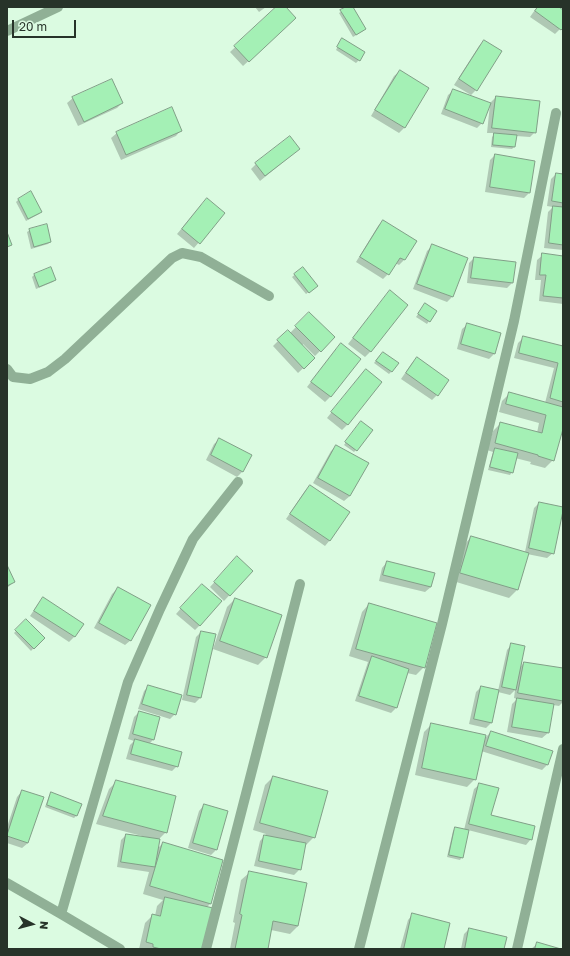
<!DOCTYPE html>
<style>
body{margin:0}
#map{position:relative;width:570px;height:956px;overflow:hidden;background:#dbfbe1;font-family:"Golos Text",sans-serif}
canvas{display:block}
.frame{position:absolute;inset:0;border:8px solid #273329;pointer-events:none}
.north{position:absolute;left:12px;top:904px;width:40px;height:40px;-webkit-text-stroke:3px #dbfbe1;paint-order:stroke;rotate:96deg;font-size:11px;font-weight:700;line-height:16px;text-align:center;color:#273329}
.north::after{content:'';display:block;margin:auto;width:14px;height:18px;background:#273329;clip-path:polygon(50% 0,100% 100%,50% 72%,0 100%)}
.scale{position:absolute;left:12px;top:20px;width:64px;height:18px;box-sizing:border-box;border:2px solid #273329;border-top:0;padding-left:5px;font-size:12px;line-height:14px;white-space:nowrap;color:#273329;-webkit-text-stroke:3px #dbfbe1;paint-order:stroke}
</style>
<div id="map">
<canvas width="570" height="956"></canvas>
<div class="frame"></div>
<div class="north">N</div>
<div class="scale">20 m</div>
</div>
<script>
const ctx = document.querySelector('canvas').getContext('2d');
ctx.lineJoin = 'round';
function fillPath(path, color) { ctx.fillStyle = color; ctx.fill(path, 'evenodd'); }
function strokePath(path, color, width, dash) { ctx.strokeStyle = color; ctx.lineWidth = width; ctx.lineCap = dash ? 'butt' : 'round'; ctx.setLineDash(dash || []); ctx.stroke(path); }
fillPath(new Path2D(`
 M255 7H266L259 12Z
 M278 7H285L290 23 243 66 230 52Z
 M348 7H352L363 31 353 37 339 13Z
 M537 7H557L563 11V26L555 34 530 17Z
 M484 41 476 90 471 95 454 85 479 46Z
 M340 42 359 60 356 63 336 50Z
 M400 71 428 88 404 128 399 133 371 116 394 76Z
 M454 90 490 104 491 102 496 97 539 102 535 132 530 137 516 136 514 147 512 149 491 147 492 137 496 133H487L490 104 482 123 477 128 441 114 448 95Z
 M73 98 122 103 117 108 78 126 67 103Z
 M181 130 176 136 121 160 111 138 117 133Z
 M293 154 260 181 251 169 256 164Z
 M495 155 529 193 524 198 485 192 490 160Z
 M563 170V250L544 248 548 212 553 207 547 206 551 179 556 174 562 175Z
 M18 200 41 211 39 214 26 221 16 202Z
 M202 204 224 213 194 248 177 234Z
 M383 221 416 241 404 260 399 265 395 263 388 274 383 279 356 262 378 226Z
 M30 230 50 242 48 244 31 249 27 232Z
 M432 246 467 258 452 297 447 302 413 289 427 251Z
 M543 255 563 257V304L539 301 541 280H535L537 260Z
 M474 258 512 283 507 288 467 283 469 263Z
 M50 268 55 280 53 282 36 289 32 277 34 275Z
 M303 268 314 288 306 294 292 277Z
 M390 292 407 305 370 352 365 357 348 344 385 297Z
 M425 304 429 321 427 324 416 317Z
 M309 314 334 337 315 356 303 344 302 346 314 358 298 373 273 346 288 331 290 333Z
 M468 324 494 354 489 359 457 349 462 329Z
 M523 338 561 347 563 345V423L553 460 545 468 530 464 531 462 515 458 512 472 510 475 488 470 493 452 487 450 493 431 501 423 537 433 539 423 499 412 502 401 510 393 545 403 554 368 514 358 518 343Z
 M336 349 360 359 330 397 325 402 307 387Z
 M380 355 391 372 389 374 374 363Z
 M417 358 437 395 432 400 401 379 412 363Z
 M366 370 381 382 347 425 342 430 327 418 361 375Z
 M359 424 356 450 354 452 344 445Z
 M220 439 251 456 242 472 237 477 206 460 214 444Z
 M336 446 350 496 344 501 313 483 331 451Z
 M310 486 330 540 325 546 286 519 305 491Z
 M539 503 553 553 547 558 527 554 517 590 509 598 453 581 464 545 471 537 525 552 534 508Z
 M387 562 431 587 425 592 379 581 382 568Z
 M232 563 252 571 224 601 210 587Z
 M7 567 14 582 7 588Z
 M118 588 131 640 125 645 94 628 112 594Z
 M197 590 200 625 195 630 176 614Z
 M43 599 75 636 69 642 30 616 38 604Z
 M235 599 266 657 258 665 213 649 227 607Z
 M369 604 424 667 416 675 407 673 396 708 391 713 355 701 368 662 349 656 362 612Z
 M26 621 43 638 31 651 14 633Z
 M201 632 200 698 195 703 182 700 196 637Z
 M512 644 520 667 524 663 563 669V702L559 706 553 705 548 733 542 738 507 732 512 704 517 699 514 698 515 690 510 695 498 692 491 723 486 728 469 724 476 692 481 687 498 691 507 650Z
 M149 686 175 714 170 719 138 709 144 691Z
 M139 712 153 740 149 744 177 766 172 771 126 759 130 745 134 741 128 739 134 717Z
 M432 724 483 740 491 732 547 765 542 770 481 751 475 779 467 787 415 775 424 732Z
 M273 777 314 837 306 845H305L300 869 294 875 254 866 260 841 266 834 253 830 265 785Z
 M116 782 166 832 159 839 157 849 163 843 222 861 210 904 206 908 203 949H139L145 923 153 915 155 916 157 906 163 900 143 894 149 872 117 867 121 840 126 835 145 838 146 837 96 824 109 789Z
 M480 784 490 816 531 839 526 845 468 830 462 857 460 860 447 857 453 831 455 828 464 830 474 789Z
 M22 791 28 843 22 848 7 843V827L17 797Z
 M51 793 77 815 74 818 45 807 49 796Z
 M204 805 227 812 216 850 211 855 188 848 199 811Z
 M249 873 298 926 290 934 271 930 267 949H230L235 923 233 922 241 880Z
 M413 914 443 949H400L408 920Z
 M469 929 503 949H461L464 934Z
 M537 944 557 949H531Z`), '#0003');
const building = new Path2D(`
 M276 7H286L296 18 249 62 234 46Z
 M346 7H353L366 29 356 35 340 10Z
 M538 7H559L563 10V28L561 30 535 11Z
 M342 38 365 52 360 61 337 47Z
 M484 40 502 51 477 91 459 79Z
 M400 70 429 88 405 128 375 110Z
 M112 79 123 103 84 122 72 97Z
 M453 89 491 103 483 124 445 109Z
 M496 96 540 101 536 133 492 128Z
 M172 107 182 131 126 155 116 132Z
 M494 133 517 135 515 147 493 145Z
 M290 136 300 149 265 176 255 163Z
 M495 154 535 161 530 193 490 187Z
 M556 173 563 174V203L552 201Z
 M31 191 42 212 28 219 18 199Z
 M207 198 225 213 200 244 182 229Z
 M553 206 563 207V245L549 243Z
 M383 220 417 241 405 260 400 258 389 275 360 257Z
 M47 224 51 242 34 247 29 229Z
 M7 232 12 245 7 247Z
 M432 244 468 258 453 297 417 284Z
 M542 253 563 256V298L543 296 546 275H540Z
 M474 257 516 262 513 283 471 278Z
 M51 267 56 280 39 287 34 274Z
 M303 267 318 286 309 293 294 274Z
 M390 290 408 305 371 352 353 338Z
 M425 303 437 311 430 322 418 314Z
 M309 312 335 337 321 352 295 326Z
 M467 323 501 333 495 354 461 344Z
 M288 330 315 358 304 369 277 340Z
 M523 336 563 346V344V402L550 398 558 363 519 353Z
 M341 343 361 359 331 397 311 382Z
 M383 352 399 363 392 372 376 361Z
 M417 357 449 380 438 396 406 373Z
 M366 369 382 382 348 425 331 412Z
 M509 392 563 407V429L554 461 538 456V455L495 443 500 422 542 433 546 415 506 404Z
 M361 421 373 430 357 451 345 442Z
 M219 438 252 455 243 472 211 455Z
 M336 445 369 463 350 496 318 478Z
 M495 448 518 453 513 473 490 467Z
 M310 485 350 512 330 541 290 514Z
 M539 502 563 507V511L554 554 529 548Z
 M471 536 529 553 518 590 460 573Z
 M237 556 253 571 230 596 214 582Z
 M387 561 435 573 431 587 383 575Z
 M7 565 15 582 7 586Z
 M202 584 222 601 200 626 180 608Z
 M118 587 151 605 131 641 99 623Z
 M43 597 84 624 75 637 34 611Z
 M235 598 282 615 267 658 220 641Z
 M369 603 437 623 425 668 356 649Z
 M26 619 45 638 34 649 15 630Z
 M201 631 216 634 201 698 187 695Z
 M511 643 525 646 516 690 502 687Z
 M372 656 409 669 397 708 359 696Z
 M524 662 563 668V701L518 693Z
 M148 685 182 695 176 715 142 704Z
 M481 686 499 690 492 723 474 719Z
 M517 698 554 704 549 733 512 727Z
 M139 711 160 717 154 740 133 734Z
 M431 723 486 735 476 780 422 768Z
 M491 731 553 751 548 765 486 746Z
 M135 739 182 752 178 767 131 754Z
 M273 776 328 791 315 838 260 823Z
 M116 780 176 796 167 833 103 816Z
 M479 783 499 788 491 815 535 826 532 840 469 824Z
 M22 790 44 797 28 843 7 836Z
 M51 792 82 804 77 816 47 805Z
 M204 804 228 811 217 850 193 843Z
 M455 827 469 830 463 858 449 855Z
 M126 834 160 839 155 867 121 862Z
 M264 835 306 843 301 870 259 861Z
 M163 842 223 860 211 904 150 886Z
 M249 871 307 883 298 926 273 921 268 949H235L242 915 240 914Z
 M165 897 213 908 204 949H161L153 947V944L146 942 152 914 160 916Z
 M412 913 450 923 444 949H404Z
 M469 928 507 937 504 949H465Z
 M537 942 561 949H535Z`);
fillPath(building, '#a4f0b5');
strokePath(building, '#819f87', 1);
strokePath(new Path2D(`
 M7 31 58 7
 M7 369 13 377 30 379 48 372 65 359 172 258 182 253 201 257 269 296
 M7 883 61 914 120 949
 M61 914 128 682 160 609 193 539 238 482
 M206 949 300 584
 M359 949 442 624 514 321 556 113
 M517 949 563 749`), '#90b096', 10);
</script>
